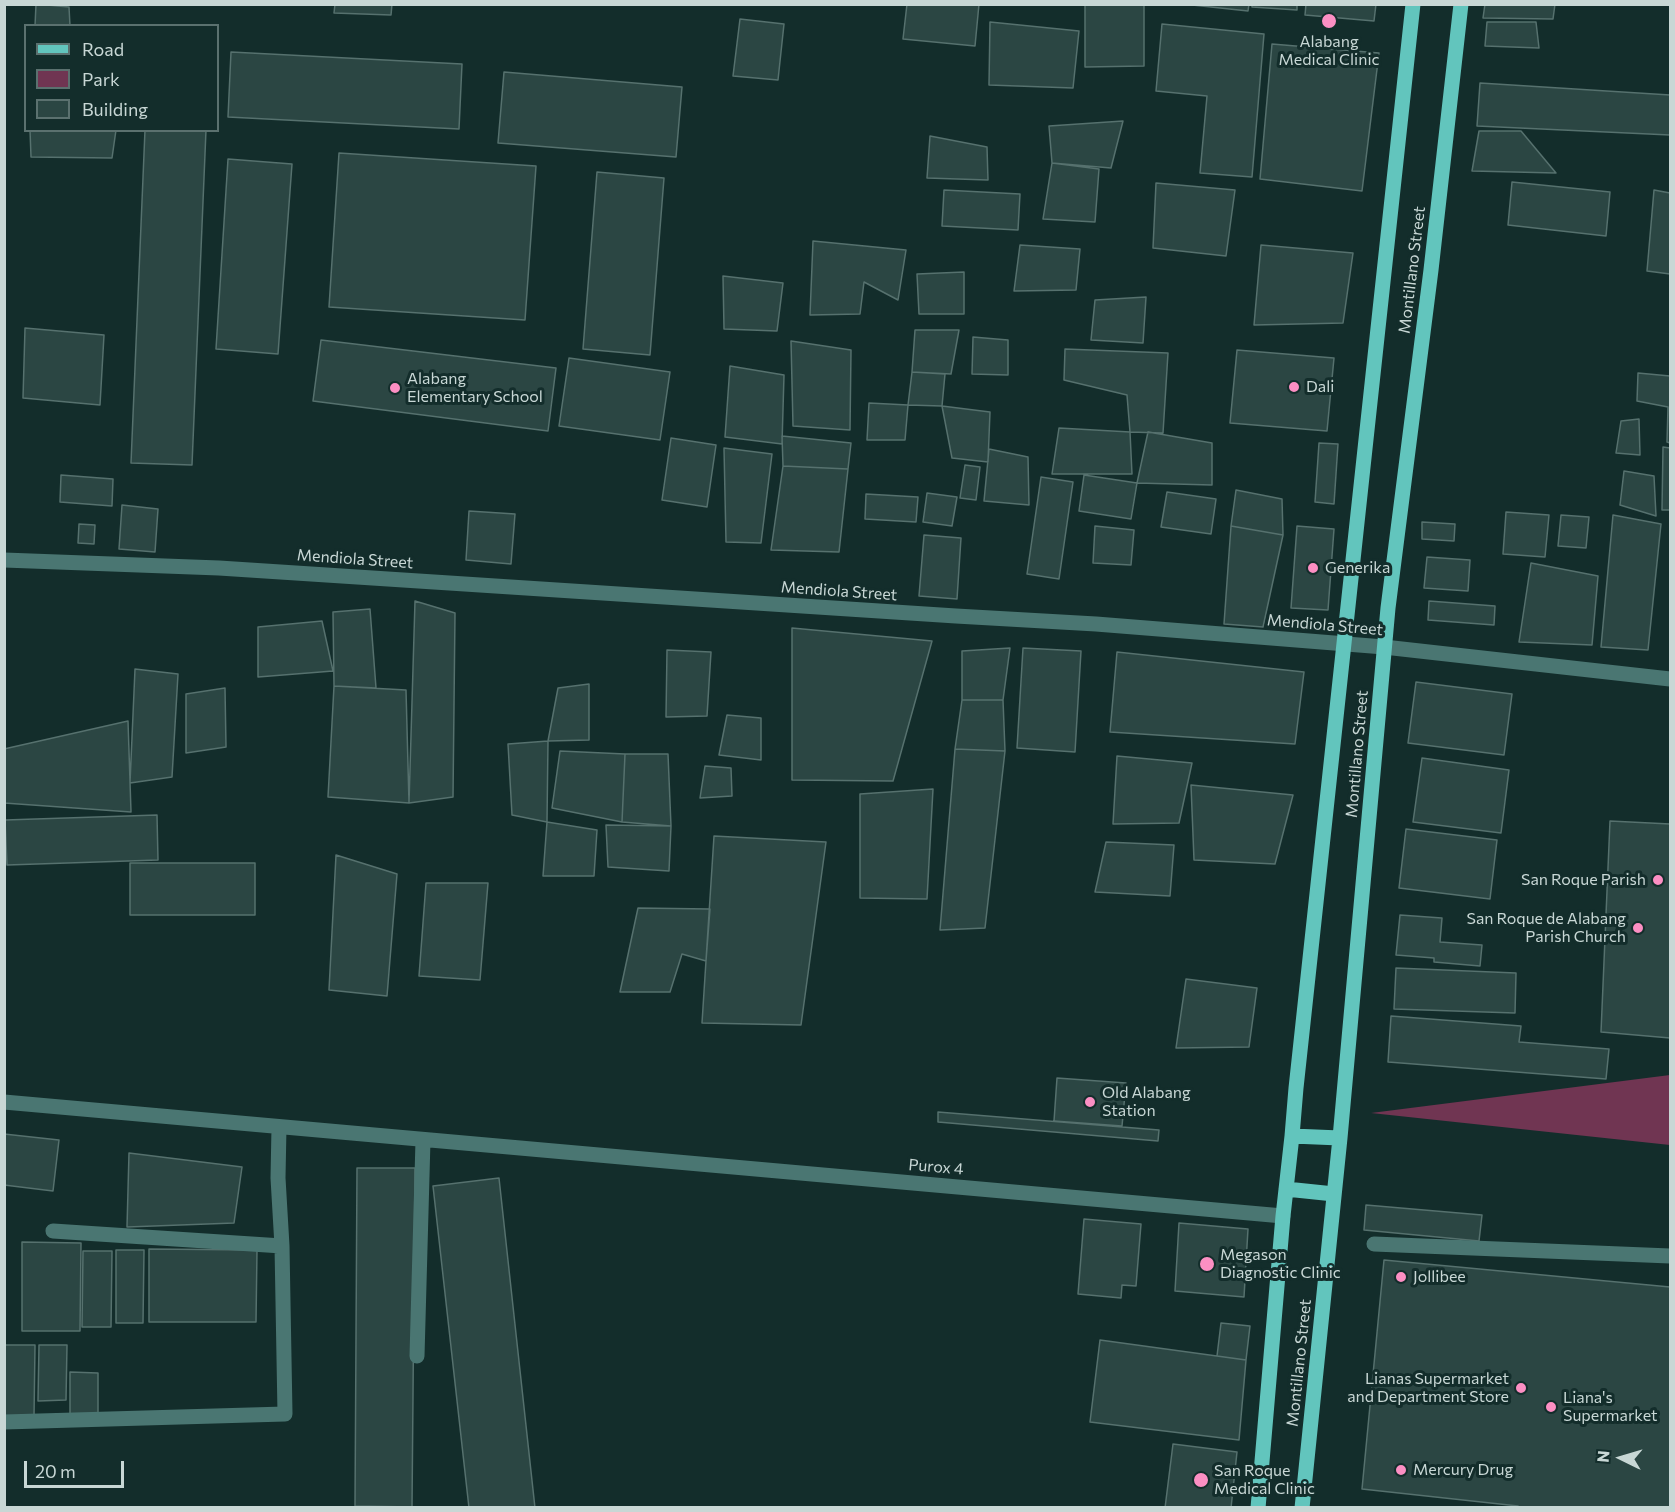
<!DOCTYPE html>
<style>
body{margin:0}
#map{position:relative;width:1675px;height:1512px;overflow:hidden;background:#132d2b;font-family:Commissioner,sans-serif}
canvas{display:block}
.frame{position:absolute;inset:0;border:6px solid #c8d7d5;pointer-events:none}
.legend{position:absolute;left:24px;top:24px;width:195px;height:108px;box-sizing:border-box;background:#132d2b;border:2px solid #5b716f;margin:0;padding:8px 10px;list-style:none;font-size:18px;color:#c8d7d5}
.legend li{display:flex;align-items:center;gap:12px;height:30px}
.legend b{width:30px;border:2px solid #5b716f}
.north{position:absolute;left:1591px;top:1428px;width:60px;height:60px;-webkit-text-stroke:4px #132d2b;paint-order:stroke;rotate:275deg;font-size:16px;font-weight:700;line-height:24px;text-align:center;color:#c8d7d5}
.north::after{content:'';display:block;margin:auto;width:21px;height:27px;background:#c8d7d5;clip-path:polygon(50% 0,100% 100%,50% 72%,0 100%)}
.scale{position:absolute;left:24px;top:1461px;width:100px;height:27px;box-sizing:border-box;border:3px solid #c8d7d5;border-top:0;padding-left:8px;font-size:18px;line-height:21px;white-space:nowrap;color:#c8d7d5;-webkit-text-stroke:4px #132d2b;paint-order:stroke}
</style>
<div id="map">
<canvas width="1675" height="1512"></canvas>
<div class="frame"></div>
<ul class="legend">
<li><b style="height:8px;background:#62c5bd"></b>Road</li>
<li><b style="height:16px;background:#703552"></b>Park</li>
<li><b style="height:16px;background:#2b4643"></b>Building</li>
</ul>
<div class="north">N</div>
<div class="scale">20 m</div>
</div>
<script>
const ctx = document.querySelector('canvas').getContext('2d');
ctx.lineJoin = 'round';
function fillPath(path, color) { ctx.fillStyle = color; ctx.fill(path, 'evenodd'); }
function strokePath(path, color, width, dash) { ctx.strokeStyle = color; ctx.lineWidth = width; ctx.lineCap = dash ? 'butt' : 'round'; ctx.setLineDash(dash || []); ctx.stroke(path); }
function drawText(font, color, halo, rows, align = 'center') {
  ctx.font = font + ' Commissioner,sans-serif'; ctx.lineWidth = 6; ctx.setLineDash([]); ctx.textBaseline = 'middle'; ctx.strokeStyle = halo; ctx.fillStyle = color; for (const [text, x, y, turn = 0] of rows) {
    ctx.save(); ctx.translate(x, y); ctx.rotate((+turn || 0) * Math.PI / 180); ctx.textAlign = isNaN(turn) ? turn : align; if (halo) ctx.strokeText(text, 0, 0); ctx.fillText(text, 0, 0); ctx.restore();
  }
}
fillPath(new Path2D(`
 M1670 1075V1145L1371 1113Z`), '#703552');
const building = new Path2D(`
 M36 4 69 7 70 26H35Z
 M335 4H392L391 15 334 13Z
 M907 4H979L975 46 903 39Z
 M1085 4H1144V66L1085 67Z
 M1183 4H1249L1248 11Z
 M1252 4H1297V10L1252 7Z
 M1306 4H1376L1374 21 1305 15Z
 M1485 4H1555L1553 19 1483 18Z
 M740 19 784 24 778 80 733 76Z
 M990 22 1079 31 1073 88 989 85Z
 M1487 22H1536L1539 48 1485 46Z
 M1162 24 1264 34 1252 177 1200 173 1207 96 1156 91Z
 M1272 44 1379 53 1362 191 1260 179Z
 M231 52 462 64 459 129 228 117Z
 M504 72 682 87 676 157 498 143Z
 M1480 83 1670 95V135L1477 126Z
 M1123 121 1111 168 1052 163 1049 126Z
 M30 130H116L112 158 31 157Z
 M145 130H206L192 465 131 463Z
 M1479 131H1521L1556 173 1472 171Z
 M930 136 987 147 988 180 927 178Z
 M339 153 536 166 525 320 329 307Z
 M228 159 292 164 278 354 216 349Z
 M1052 163 1099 169 1095 222 1043 219Z
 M597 172 664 178 650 355 583 349Z
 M1512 182 1610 192 1606 236 1508 225Z
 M1156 183 1235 190 1226 256 1153 248Z
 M944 190 1020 194 1018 230 942 226Z
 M1654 190 1670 193V274L1647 271Z
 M813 241 906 250 898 300 864 282 860 314 810 315Z
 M1020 245 1080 249 1076 290 1014 291Z
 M1261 245 1353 253 1343 323 1254 325Z
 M964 272V314H919L917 274Z
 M723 276 783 283 777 331 724 329Z
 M1146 297 1143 343 1091 340 1095 300Z
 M25 328 104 335 100 405 23 398Z
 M915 330H959L951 374 912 372Z
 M973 337 1008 340V375L972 374Z
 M321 340 556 368 548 431 313 401Z
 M791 341 851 350 850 430 793 426Z
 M1065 349 1168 353 1163 433 1130 432 1127 395 1064 380Z
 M1237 350 1334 358 1327 431 1230 423Z
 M569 358 670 372 660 440 559 426Z
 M730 366 784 375 782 444 725 437Z
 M912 372 945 374 942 406 908 405Z
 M1638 373 1670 376V443L1667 442 1668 407 1637 401Z
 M869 403 908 405 905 440H867Z
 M942 406 990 412 988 462 952 458Z
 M1639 419 1640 455 1616 453 1621 421Z
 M1059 428 1130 432 1132 474H1052Z
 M1148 432 1212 443V485L1137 483Z
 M782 436 851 443 848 469 783 466Z
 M671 438 716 445 707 507 662 500Z
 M1319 443 1338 444 1334 504 1315 502Z
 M1663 447 1670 448V510H1662Z
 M724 448 772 454 761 543 726 542Z
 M989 449 1028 457 1029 505 984 501Z
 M965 465 980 467 976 500 960 498Z
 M783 466 848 469 839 552 771 550Z
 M1624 471 1654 476 1656 516 1620 505Z
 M61 475 113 479 112 506 60 502Z
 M1084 475 1137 483 1131 519 1079 511Z
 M1041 477 1073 482 1059 579 1027 574Z
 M1236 490 1282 499 1283 535 1231 526Z
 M1167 492 1216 499 1211 534 1161 527Z
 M927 493 957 497 952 526 923 522Z
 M866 494 918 497 916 522 865 519Z
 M122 505 158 509 155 552 119 549Z
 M469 511 515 514 511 564 466 560Z
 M1506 512 1549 515 1545 557 1503 554Z
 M1561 515 1589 517 1586 548 1558 546Z
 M1613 515 1661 524 1648 650 1601 647Z
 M1422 522 1455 524 1454 541 1422 539Z
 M79 524 95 525 94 544 78 543Z
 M1095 526 1134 530 1131 565 1093 563Z
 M1231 526 1283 535 1263 627 1224 624Z
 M1297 526 1334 529 1328 610 1291 608Z
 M924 535 961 538 957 599 919 596Z
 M1427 557 1470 560 1468 591 1424 588Z
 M1531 563 1598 576 1592 645 1519 642Z
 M415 601 455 613 453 797 409 803Z
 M1429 601 1495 606 1494 625 1428 620Z
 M370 609 376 688 334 686 333 612Z
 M322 621 333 671 258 677V627Z
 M792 628 932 641 893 781 792 780Z
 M1010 648 1003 700H962V651Z
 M1023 648 1081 651 1075 752 1017 748Z
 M667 650 711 652 707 716 666 717Z
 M1117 652 1304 672 1295 744 1110 732Z
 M135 669 178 674 172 777 130 783Z
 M1416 682 1512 694 1504 755 1408 743Z
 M589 684V740L548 741 558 688Z
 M334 686 406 690 409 803 328 797Z
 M225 688 226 747 186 753V694Z
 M962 700H1003L1005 751 955 749Z
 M727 715 761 718V760L719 755Z
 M128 721 131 812 4 803V749Z
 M548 741 547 822 512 815 508 744Z
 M955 749 1005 751 985 928 940 930Z
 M560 751 625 754 622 822 552 808Z
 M625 754H668L671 826 622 822Z
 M1117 756 1192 763 1179 823 1113 824Z
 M1422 758 1509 770 1501 833 1413 822Z
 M705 766 731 768 732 796 700 798Z
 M1191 785 1293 795 1275 864 1194 860Z
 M933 789 927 899 860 898V794Z
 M157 815 158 860 7 865 5 820Z
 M1610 821 1670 824V1038L1601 1032Z
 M547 822 597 830 594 876H543Z
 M606 825 671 826 669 871 608 867Z
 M1406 829 1497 840 1490 899 1399 888Z
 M714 836 826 842 801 1025 702 1023Z
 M1106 842 1174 845 1170 896 1095 892Z
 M336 855 397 874 387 996 329 990Z
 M130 863H255V915H130Z
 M426 883H488L480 980 419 976Z
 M638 908 710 909 706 961 682 954 670 992H620Z
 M1400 915 1442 918 1440 942 1482 945 1480 966 1434 962V958L1396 955Z
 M1396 968 1516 973 1515 1013 1394 1009Z
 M1186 979 1257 988 1249 1047 1176 1048Z
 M1391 1016 1521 1026 1519 1042 1609 1049 1606 1079 1388 1062Z
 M1057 1078 1126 1083 1122 1126 1054 1121Z
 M938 1112 1159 1130 1158 1141 938 1122Z
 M4 1134 59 1140 53 1191 4 1185Z
 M129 1153 242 1167 234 1223 127 1227Z
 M357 1168H415L412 1507 355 1506Z
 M499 1178 535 1508H469L433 1186Z
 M1366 1205 1482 1215 1479 1241 1364 1230Z
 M1084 1219 1141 1224 1136 1286 1122 1285 1121 1298 1078 1294Z
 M1179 1223 1248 1229 1244 1297 1175 1291Z
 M22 1242 81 1243 80 1331H22Z
 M149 1249 257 1250 256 1322H149Z
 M116 1250H144L143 1323H116Z
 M83 1251H112L111 1327H82Z
 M1384 1260 1670 1287V1508H1517L1518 1506 1362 1489Z
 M1221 1323 1250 1326 1246 1360 1217 1356Z
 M1100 1340 1246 1360 1239 1440 1090 1422Z
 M4 1345H35L34 1417H4Z
 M39 1345H67L66 1400 38 1401Z
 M70 1372 98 1373V1415H70Z
 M1173 1444 1237 1452 1231 1508H1165Z`);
fillPath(building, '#2b4643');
strokePath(building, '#56716e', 1.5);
strokePath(new Path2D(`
 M4 560 219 568 956 616 1096 624 1384 647 1670 679
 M4 1102 1283 1216
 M53 1231 282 1246
 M1374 1244 1670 1256
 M417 1356 423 1140
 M4 1422 285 1414 282 1246 278 1178 279 1127`), '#4a7672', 15);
strokePath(new Path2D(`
 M1292 1136 1340 1138
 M1286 1189 1334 1194
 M1258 1508 1283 1216 1292 1136 1296 1088 1413 4
 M1302 1508 1340 1138 1388 608 1431 270 1461 4`), '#62c5bd', 15);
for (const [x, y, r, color] of [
 [1329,21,8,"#fc8fc3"],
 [1294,387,6,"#fc8fc3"],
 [395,388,6,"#fc8fc3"],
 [1313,568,6,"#fc8fc3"],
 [1658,880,6,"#fc8fc3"],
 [1638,928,6,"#fc8fc3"],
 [1090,1102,6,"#fc8fc3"],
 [1207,1264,8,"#fc8fc3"],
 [1401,1277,6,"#fc8fc3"],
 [1521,1388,6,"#fc8fc3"],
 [1551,1407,6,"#fc8fc3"],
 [1401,1470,6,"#fc8fc3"],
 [1201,1480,8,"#fc8fc3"]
]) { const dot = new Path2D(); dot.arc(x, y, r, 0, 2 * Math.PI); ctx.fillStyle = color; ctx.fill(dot); strokePath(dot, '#132d2b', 2); }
drawText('16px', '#c8d7d5', '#132d2b', [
 ["Alabang",1329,42,"center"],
 ["Medical Clinic",1329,60,"center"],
 ["Alabang",407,379],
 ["Elementary School",407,397],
 ["Dali",1306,387],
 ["Generika",1325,568],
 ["San Roque Parish",1646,880,"right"],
 ["San Roque de Alabang",1626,919,"right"],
 ["Parish Church",1626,937,"right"],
 ["Old Alabang",1102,1093],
 ["Station",1102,1111],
 ["Megason",1220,1255],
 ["Diagnostic Clinic",1220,1273],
 ["Jollibee",1413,1277],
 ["Lianas Supermarket",1509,1379,"right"],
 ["and Department Store",1509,1397,"right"],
 ["Liana's",1563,1398],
 ["Supermarket",1563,1416],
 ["Mercury Drug",1413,1470],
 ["San Roque",1214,1471],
 ["Medical Clinic",1214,1489]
], 'left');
drawText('16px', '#c8d7d5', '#132d2b', [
 ["Montillano Street",1412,270,-83],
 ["Mendiola Street",355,559,4],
 ["Mendiola Street",839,591,4],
 ["Mendiola Street",1325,625,5],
 ["Montillano Street",1357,754,-85],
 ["Purox 4",936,1167,5],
 ["Montillano Street",1299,1363,-84]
]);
</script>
